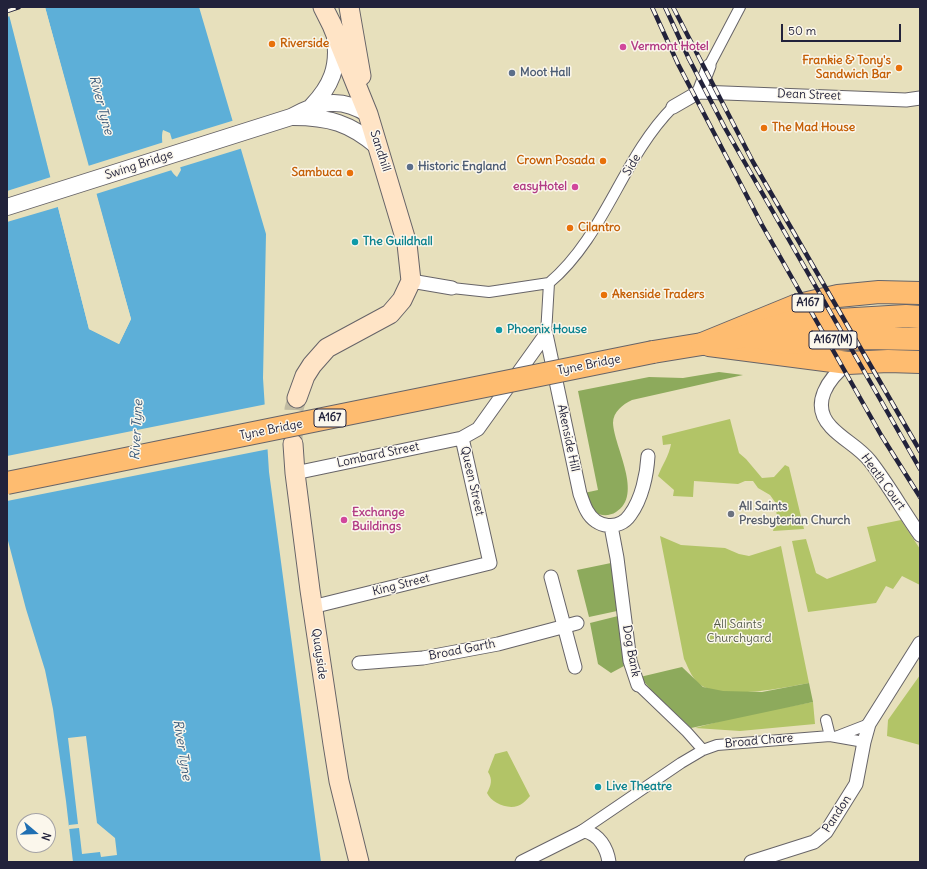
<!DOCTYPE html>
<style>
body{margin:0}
#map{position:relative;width:927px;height:869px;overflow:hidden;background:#e7e0bc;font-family:Delius,sans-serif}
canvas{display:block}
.frame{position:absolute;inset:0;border:8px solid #22223b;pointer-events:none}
.north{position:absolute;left:16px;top:813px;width:40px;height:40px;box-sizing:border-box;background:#fbf7ec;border:1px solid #a4a2a5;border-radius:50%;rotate:109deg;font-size:11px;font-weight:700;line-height:16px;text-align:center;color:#22223b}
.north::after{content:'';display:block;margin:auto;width:14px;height:18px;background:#1f6fb2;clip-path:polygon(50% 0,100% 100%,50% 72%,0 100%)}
.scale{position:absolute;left:781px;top:24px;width:120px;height:18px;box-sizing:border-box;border:2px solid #22223b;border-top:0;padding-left:5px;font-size:12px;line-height:14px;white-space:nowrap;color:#22223b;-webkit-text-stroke:3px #fbf7ec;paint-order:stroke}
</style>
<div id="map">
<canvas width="927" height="869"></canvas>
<div class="frame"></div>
<div class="north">N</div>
<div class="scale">50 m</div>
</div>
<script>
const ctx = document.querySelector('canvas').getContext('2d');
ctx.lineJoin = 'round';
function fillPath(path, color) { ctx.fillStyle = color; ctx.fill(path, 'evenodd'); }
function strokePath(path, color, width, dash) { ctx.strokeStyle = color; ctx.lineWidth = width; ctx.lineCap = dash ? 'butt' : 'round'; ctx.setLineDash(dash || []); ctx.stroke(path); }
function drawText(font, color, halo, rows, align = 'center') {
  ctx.font = font + ' Delius,sans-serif'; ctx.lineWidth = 3; ctx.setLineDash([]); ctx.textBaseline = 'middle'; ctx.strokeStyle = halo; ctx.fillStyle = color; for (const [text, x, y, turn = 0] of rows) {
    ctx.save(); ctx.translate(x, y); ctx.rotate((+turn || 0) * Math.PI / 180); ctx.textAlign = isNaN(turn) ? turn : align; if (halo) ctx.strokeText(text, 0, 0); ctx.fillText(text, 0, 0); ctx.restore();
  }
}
fillPath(new Path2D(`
 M730 419 739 453 746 459 762 478 774 477 785 465 789 467 804 529 773 531 777 517 775 502 770 495 758 488 753 481H745L738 484 694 481 693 497 673 496 674 490 658 476C662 465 669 456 671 444L663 445 662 436Z
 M901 520 920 549V585L902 576 893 589 886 586 876 603 808 612 792 541 806 539 816 573 827 579 876 561 867 527Z
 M660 536 681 545 725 548 739 554 749 556 781 546 809 683C782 688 729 699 704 687 693 682 689 669 684 659Z
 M920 675V745L887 736 888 720Z
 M813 702 815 724 740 731 695 728 739 716Z
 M507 751 530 796C528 798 526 801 523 803 512 812 492 804 487 793 491 785 493 780 488 772L495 754Z`), '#b2c467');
fillPath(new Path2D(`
 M719 372 743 375 632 400C623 404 613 412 613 423 614 447 644 495 616 512 610 516 602 516 595 513L584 493 598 490 578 391 649 377 683 378Z
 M611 563 617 611 589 617 577 570Z
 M618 616 624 666 611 673 598 664 590 623Z
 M682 667 703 687 723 691 762 692 809 683 813 702 691 728 653 692 640 677Z`), '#8daa5c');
fillPath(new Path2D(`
 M7 7 89 329 119 344 131 319 45 7H199L266 234 263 378 269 472 321 862H73L66 801 53 709 45 670 26 609 7 537ZM163 130 170 133 181 170 177 177C168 171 159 141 163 130Z`), '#5dafd8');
fillPath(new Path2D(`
 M7 7H10L24 61 91 327 118 342 128 319 43 7H45L88 166 164 142 172 170 96 194 131 319 119 344 89 329 58 207 7 222V191L51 177 10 16 7 17Z
 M235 120 243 148 178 168 170 140Z
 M267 404 269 449 7 501V456Z
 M86 736 97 823 115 838 117 855 101 857 100 852 82 854 79 828 69 829V825L78 824 68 738Z`), '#e7e0bc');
strokePath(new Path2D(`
 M293 439 294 409 297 398`), '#c0baa2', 19, [19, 10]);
const pedestrian = new Path2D(`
 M709 66 740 7
 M452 288 489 292 549 283
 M546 334 549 283C605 236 622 158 673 107
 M638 685 687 732 703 750
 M826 720 830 736
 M838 736 869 724
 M581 831 681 763 703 750 717 745 830 736 864 742`);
const minor = new Path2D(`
 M699 92 906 100 920 98
 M673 107 699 92 709 66
 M411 281 452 288
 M546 334 580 494C582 499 584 506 587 511 596 528 619 531 630 515 642 499 647 474 648 456
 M848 363C829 378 809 404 831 427 843 440 859 447 870 461 888 484 903 511 920 535
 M295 473 462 438 478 429 546 334
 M611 526 617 558 630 661 638 685
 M551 577 575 667
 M312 607 490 563 462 438
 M359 663 423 658 498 644 577 623
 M522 862 584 831C599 834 607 848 609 862
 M751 862 814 842 826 832 856 784 864 742 869 724 920 643`);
const tertiary = new Path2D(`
 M312 106C331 86 339 67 335 39
 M293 117C329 117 350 123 378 147
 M7 207 291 117C318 102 340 96 368 114`);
const secondary = new Path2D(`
 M349 7 361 76
 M297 398 305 376 312 365 327 348 390 314 402 300 411 281 407 244 368 114 332 25 323 7
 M293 444 295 473 310 590 333 744 339 781 359 862`);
const trunk = new Path2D(`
 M709 345 848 363 888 361 920 362
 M653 352 702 344 795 306 838 296 879 292 920 293`);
const motorway = new Path2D(`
 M750 336 785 343 865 338 920 339
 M702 344 747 336 788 323 906 316 920 317`);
strokePath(pedestrian, '#676468', 12);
strokePath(minor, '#676468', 15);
strokePath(tertiary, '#676468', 18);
strokePath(secondary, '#676468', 21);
strokePath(trunk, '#676468', 24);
strokePath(motorway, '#676468', 24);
strokePath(pedestrian, '#fff', 10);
strokePath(minor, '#fff', 13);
strokePath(tertiary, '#fff', 16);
strokePath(secondary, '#ffe4c6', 19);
strokePath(trunk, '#febc70', 22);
strokePath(motorway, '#febc70', 22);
const rail = new Path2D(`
 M652 7 678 64 762 225 881 435 920 497
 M665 7 689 59 725 128 920 469
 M673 7 753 162 920 451
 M7 11 19 7`);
strokePath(rail, '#22223b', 4.5);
strokePath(rail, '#fbf7ec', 3, [9]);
const trunkBridge = new Path2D(`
 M7 483 653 352`);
strokePath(trunkBridge, '#676468', 24, []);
strokePath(trunkBridge, '#febc70', 22);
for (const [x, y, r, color] of [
 [272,44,4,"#e8710a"],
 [623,47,4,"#d1479c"],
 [899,68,4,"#e8710a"],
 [512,73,4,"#5c6f8a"],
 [764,128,4,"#e8710a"],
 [603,161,4,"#e8710a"],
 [410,167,4,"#5c6f8a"],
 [350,173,4,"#e8710a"],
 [575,187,4,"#d1479c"],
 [570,228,4,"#e8710a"],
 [355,242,4,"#0f9aa8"],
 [604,295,4,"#e8710a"],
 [499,330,4,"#0f9aa8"],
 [731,514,4,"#6b7280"],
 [344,520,4,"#d1479c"],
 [598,787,4,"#0f9aa8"]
]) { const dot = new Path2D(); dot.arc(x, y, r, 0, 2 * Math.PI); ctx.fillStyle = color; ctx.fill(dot); strokePath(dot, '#fbf7ec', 1.5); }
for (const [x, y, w] of [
 [808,303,32],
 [833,340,48],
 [330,418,32]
]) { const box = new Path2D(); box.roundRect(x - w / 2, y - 9, w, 18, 3); ctx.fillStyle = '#fbf7ec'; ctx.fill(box); strokePath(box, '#22223b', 1); }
drawText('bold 11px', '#22223b', null, [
 ["A167",808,303],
 ["A167(M)",833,340],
 ["A167",330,418]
]);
drawText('bold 12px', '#c56008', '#fbf7ec', [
 ["Riverside",280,44],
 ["Frankie & Tony's",891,61,"right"],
 ["Sandwich Bar",891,75,"right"],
 ["The Mad House",772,128],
 ["Crown Posada",595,161,"right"],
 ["Sambuca",342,173,"right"],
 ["Cilantro",578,228],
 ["Akenside Traders",612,295]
], 'left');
drawText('bold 12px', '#b23c85', '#fbf7ec', [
 ["Vermont Hotel",631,47],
 ["easyHotel",567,187,"right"],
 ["Exchange",352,513],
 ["Buildings",352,527]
], 'left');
drawText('bold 12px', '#4e5e75', '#fbf7ec', [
 ["Moot Hall",520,73],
 ["Historic England",418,167]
], 'left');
drawText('12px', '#22223b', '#fbf7ec', [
 ["Dean Street",809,95,2],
 ["Sandhill",380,151,72],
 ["Swing Bridge",139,165,-18],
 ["Side",632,165,-60],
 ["Tyne Bridge",589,365,-11],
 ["Tyne Bridge",271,430,-11],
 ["Akenside Hill",568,438,78],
 ["Lombard Street",378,455,-12],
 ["Queen Street",472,481,77],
 ["Heath Court",883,482,54],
 ["King Street",401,585,-14],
 ["Broad Garth",462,650,-11],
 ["Dog Bank",631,651,80],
 ["Quayside",319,654,82],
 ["Broad Chare",759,741,-5],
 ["Pandon",837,814,-57]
]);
drawText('bold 12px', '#0d838f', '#fbf7ec', [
 ["The Guildhall",363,242],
 ["Phoenix House",507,330],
 ["Live Theatre",606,787]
], 'left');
drawText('bold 12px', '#5b616d', '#fbf7ec', [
 ["All Saints",739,507],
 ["Presbyterian Church",739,521]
], 'left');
drawText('12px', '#545b4a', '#fbf7ec', [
 ["All Saints'",739,625],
 ["Churchyard",739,639]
]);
drawText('italic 13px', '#3a5a7a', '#fbf7ec', [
 ["River Tyne",101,105,75],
 ["River Tyne",137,430,-87],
 ["River Tyne",182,750,81]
]);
</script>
